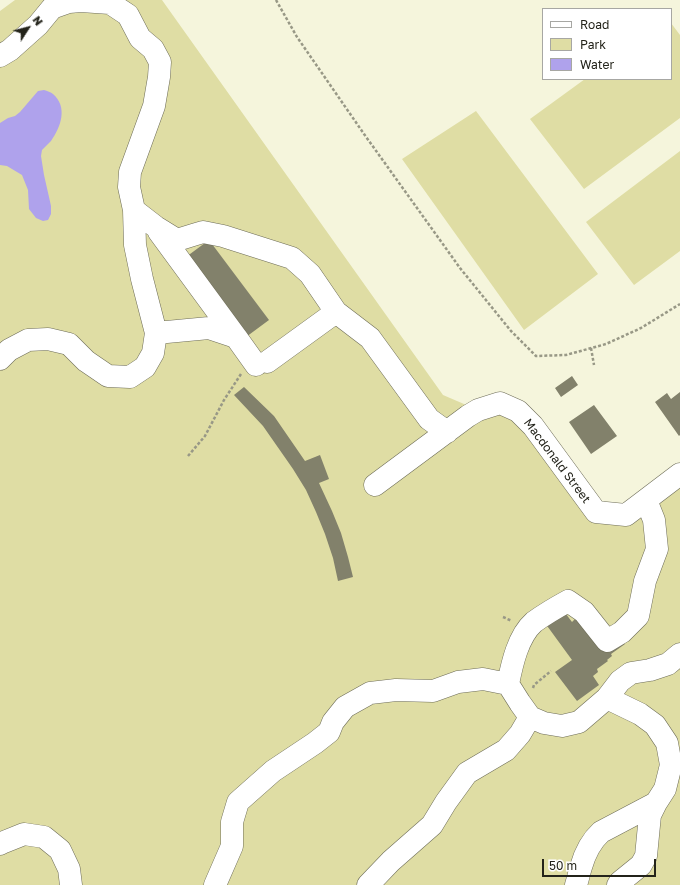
<!DOCTYPE html>
<style>
body{margin:0}
#map{position:relative;width:680px;height:885px;overflow:hidden;background:#f5f5dc;font-family:"Golos Text",sans-serif}
canvas{display:block}
.legend{position:absolute;left:542px;top:8px;width:130px;height:72px;box-sizing:border-box;background:#fff;border:1px solid #a7a7a3;margin:0;padding:5px 7px;list-style:none;font-size:12px;color:#23231a}
.legend li{display:flex;align-items:center;gap:8px;height:20px}
.legend b{width:20px;border:1px solid #a7a7a3}
.north{position:absolute;left:8px;top:8px;width:40px;height:40px;-webkit-text-stroke:3px #fff;paint-order:stroke;rotate:54deg;font-size:11px;font-weight:700;line-height:16px;text-align:center;color:#23231a}
.north::after{content:'';display:block;margin:auto;width:14px;height:18px;background:#23231a;clip-path:polygon(50% 0,100% 100%,50% 72%,0 100%)}
.scale{position:absolute;left:542px;top:859px;width:114px;height:18px;box-sizing:border-box;border:2px solid #23231a;border-top:0;padding-left:5px;font-size:12px;line-height:14px;white-space:nowrap;color:#23231a;-webkit-text-stroke:3px #fff;paint-order:stroke}
</style>
<div id="map">
<canvas width="680" height="885"></canvas>
<ul class="legend">
<li><b style="height:5px;background:#fff"></b>Road</li>
<li><b style="height:11px;background:#dfdda4"></b>Park</li>
<li><b style="height:11px;background:#afa2ec"></b>Water</li>
</ul>
<div class="north">N</div>
<div class="scale">50 m</div>
</div>
<script>
const ctx = document.querySelector('canvas').getContext('2d');
ctx.lineJoin = 'round';
function fillPath(path, color) { ctx.fillStyle = color; ctx.fill(path, 'evenodd'); }
function strokePath(path, color, width, dash) { ctx.strokeStyle = color; ctx.lineWidth = width; ctx.lineCap = dash ? 'butt' : 'round'; ctx.setLineDash(dash || []); ctx.stroke(path); }
function drawText(font, color, halo, rows, align = 'center') {
  ctx.font = font + ' "Golos Text",sans-serif'; ctx.lineWidth = 3.5; ctx.setLineDash([]); ctx.textBaseline = 'middle'; ctx.strokeStyle = halo; ctx.fillStyle = color; for (const [text, x, y, turn = 0] of rows) {
    ctx.save(); ctx.translate(x, y); ctx.rotate((+turn || 0) * Math.PI / 180); ctx.textAlign = isNaN(turn) ? turn : align; if (halo) ctx.strokeText(text, 0, 0); ctx.fillText(text, 0, 0); ctx.restore();
  }
}
fillPath(new Path2D(`
 M15 0H162L443 395 478 410 500 403 596 512 626 514 680 477V885H0V11Z
 M671 23 680 35V118L584 189 530 119 585 79H671Z
 M476 111 598 274 524 330 402 159Z
 M680 151V251L634 285 586 222Z`), '#dfdda4');
fillPath(new Path2D(`
 M44 90C47 91 51 92 53 94 68 107 61 127 51 141 48 144 45 147 42 150L41 156 44 175 49 197 51 206V214L48 220 43 221 36 218 29 209 28 190 22 175 7 166 0 165V123L8 118 15 116 20 112 38 91Z`), '#afa2ec');
fillPath(new Path2D(`
 M209 240 269 320 246 337 186 257Z
 M572 376 578 385 561 397 555 388Z
 M244 387 274 416 305 461 320 455 329 479 319 483 332 511 341 533 348 557 353 577 338 581 333 558 325 534 316 512 306 490 293 469 263 426 234 395Z
 M680 392V435L679 436 655 402 667 393 671 399Z
 M594 405 617 436 591 454 569 422Z
 M563 610 572 622 576 618 622 640 625 644 611 654 612 656 607 660 608 661 597 669 598 672 593 676 599 685 577 701 555 672 572 660 545 623Z`), '#82816b');
const minor = new Path2D(`
 M0 56 10 50 38 25 52 8 69 2 81 1 110 3 128 15 140 38 153 49 160 62 159 77 154 106 130 172 129 187 134 210 135 245 142 279 156 333 153 353 145 367 130 377 108 376 86 361 69 344 48 339 28 340 9 350 0 359
 M134 210 156 227 177 240 193 235 203 232 223 236 292 258 310 274 336 312 370 338 429 419 447 432
 M159 232 236 337
 M156 333 209 328 236 337 256 365
 M267 362 336 312
 M375 485 468 416 478 410 500 403 518 411 533 426 596 512 626 515 680 474
 M646 500 654 520 657 549 645 581 638 616 622 632 607 641 584 612 568 601C557 607 545 614 534 622 518 636 512 664 508 684L520 703 530 717 544 723 562 726 579 722 607 698 620 681 631 673 650 670 668 664 680 654
 M607 698 640 714 655 725 667 743 671 765 665 789 656 803 650 815 646 856 641 865 620 882 618 885
 M0 844 4 842 24 834 44 837 60 850 69 869 71 885
 M215 885 232 846V822L238 802 273 771 315 743 329 732 333 722 345 707 370 693 396 690 433 691 458 682 483 679 508 684
 M368 885 391 861 432 825 446 802 467 773 506 750 520 734 530 717
 M576 885C578 879 579 873 581 867 585 853 590 842 601 832L656 803`);
strokePath(minor, '#6e6d58', 23);
strokePath(new Path2D(`
 M276 0 297 37 364 134 460 268 511 331 536 356 566 355 606 344 641 328 680 304
 M591 348 594 365
 M188 456 205 436 224 400 241 374
 M503 617 512 621
 M533 688 534 685 551 671`), '#989886', 2.5, [3, 2]);
strokePath(minor, '#fff', 22);
drawText('12px', '#23231a', '#fff', [
 ["Macdonald Street",557,461,53]
]);
</script>
